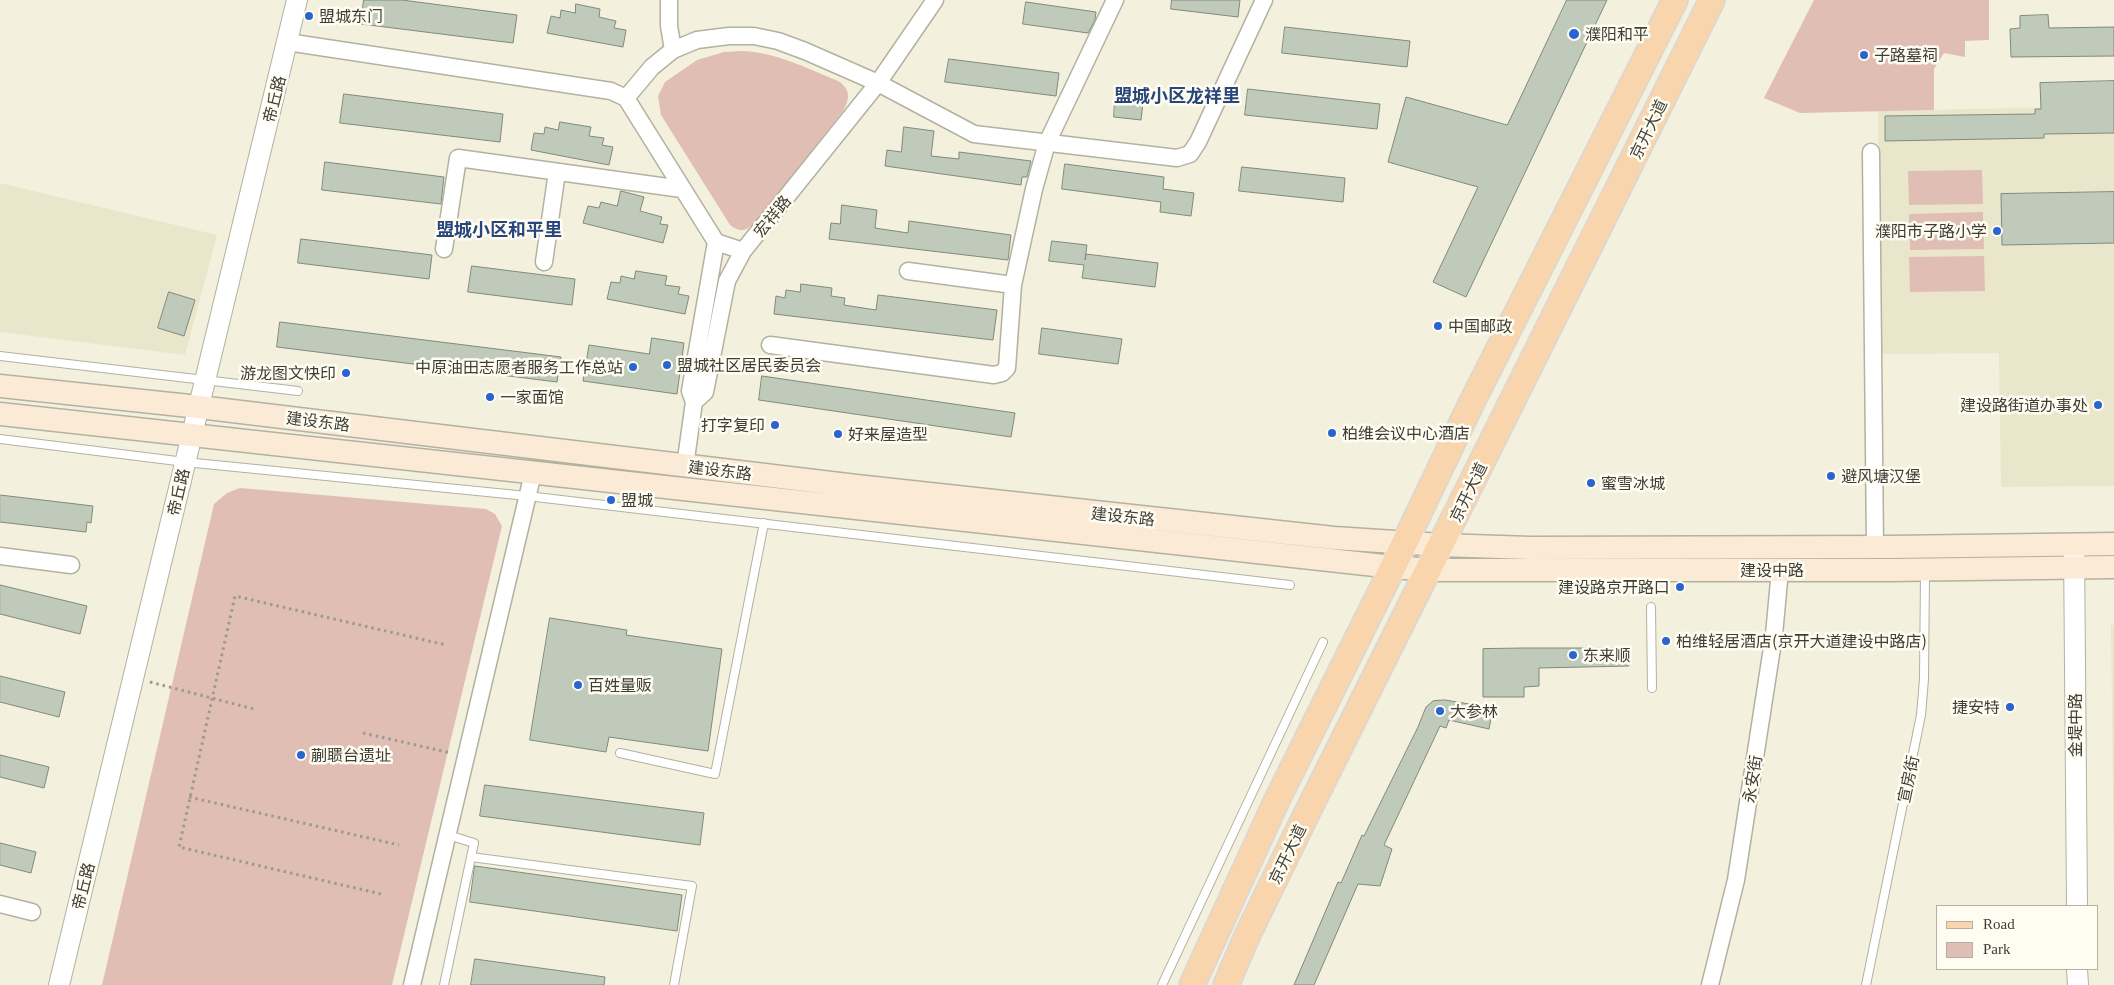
<!DOCTYPE html>
<meta charset="utf-8">
<style>
body{margin:0}
#map{position:relative;width:2114px;height:985px;overflow:hidden;background:#f3f0de;font-family:Georgia,serif}
canvas{display:block}
.legend{position:absolute;left:1936px;top:905px;width:162px;height:65px;box-sizing:border-box;background:#fffdf2;border:1px solid #b2b0a7;margin:0;padding:6px 9px;list-style:none;font-size:15px;color:#3e3d36}
.legend li{display:flex;align-items:center;gap:10px;height:25px}
.legend b{width:25px;border:1px solid #b2b0a7}
</style>
<div id="map">
<canvas width="2114" height="985"></canvas>
<ul class="legend">
<li><b style="height:6px;background:#f8d5ad"></b>Road</li>
<li><b style="height:14px;background:#e1beb4"></b>Park</li>
</ul>
</div>
<script>
const ctx = document.querySelector('canvas').getContext('2d');
ctx.lineJoin = 'round';
function fillPath(path, color) { ctx.fillStyle = color; ctx.fill(path, 'evenodd'); }
function strokePath(path, color, width, dash) { ctx.strokeStyle = color; ctx.lineWidth = width; ctx.lineCap = dash ? 'butt' : 'round'; ctx.setLineDash(dash || []); ctx.stroke(path); }
function drawText(font, color, halo, rows, align = 'center') {
  ctx.font = font + ' Georgia,"Noto Sans SC",serif'; ctx.lineWidth = 5; ctx.setLineDash([]); ctx.textBaseline = 'middle'; ctx.strokeStyle = halo; ctx.fillStyle = color; for (const [text, x, y, turn = 0] of rows) {
    ctx.save(); ctx.translate(x, y); ctx.rotate((+turn || 0) * Math.PI / 180); ctx.textAlign = isNaN(turn) ? turn : align; if (halo) ctx.strokeText(text, 0, 0); ctx.fillText(text, 0, 0); ctx.restore();
  }
}
fillPath(new Path2D(`
 M2114 106V486L2001 487 1999 353 1880 354 1878 111Z
 M0 183 217 235 185 355 0 332Z
 M2111 625H2114V890Z`), '#e9e6cc');
fillPath(new Path2D(`
 M1814 0H1989V40L1965 41V57L1944 53 1934 69V110L1800 113 1764 98Z
 M741 51C776 52 806 68 838 81 851 89 850 99 843 111L756 221C748 230 741 234 730 225L661 115 658 96 665 82 697 60 724 52Z
 M1982 170 1983 204 1909 205 1908 171Z
 M1983 212 1984 249 1910 250 1909 214Z
 M1984 256 1985 291 1910 292 1909 257Z
 M240 488 486 509 495 514 502 526 392 985H102L214 504 227 493Z`), '#e1beb4');
const building = new Path2D(`
 M364 0H402L517 15 513 43 361 24Z
 M1172 0H1240L1238 17 1171 9Z
 M1567 0H1607L1466 297 1433 282 1478 187 1388 162 1406 97 1507 125Z
 M1026 2 1096 12 1095 20 1088 33 1023 24Z
 M576 4 600 9 599 17 616 21 614 28 626 30 623 47 547 33 551 16 560 18 561 10 575 13Z
 M2048 15 2049 28 2114 27V56L2011 57 2010 29 2020 28V16Z
 M1285 27 1410 41 1407 67 1282 53Z
 M949 59 1059 73 1056 96 945 82Z
 M2114 81V133L2044 134V138L1885 141V116L2035 114V109H2041L2040 83Z
 M1248 89 1380 104 1377 129 1245 115Z
 M344 94 503 114 500 142 340 123Z
 M1115 100 1143 103 1141 120 1114 117Z
 M560 122 591 127 589 136 604 138 602 145 613 147 609 165 531 150 534 133 544 134 545 127 558 130Z
 M904 127 934 131 931 156 959 159V152L1031 161 1027 177H1022L1021 185 885 166 887 150 901 152Z
 M325 162 444 177 441 204 322 190Z
 M1065 164 1164 177 1163 189 1194 193 1191 216 1160 212 1161 202 1062 189Z
 M1242 167 1345 178 1343 202 1239 191Z
 M621 191 644 197 640 211 662 217 660 224 668 225 663 243 583 223 588 206 599 208 601 202 617 206Z
 M2114 192V243L2002 245 2001 194Z
 M842 205 877 210 875 228 908 233 909 221 1011 235 1008 260 829 239 831 223 840 224Z
 M301 239 432 255 429 279 298 263Z
 M1052 241 1087 245 1085 260 1086 254 1158 263 1155 287 1082 278 1084 265 1049 261Z
 M472 266 575 279 572 305 468 292Z
 M636 271 667 276 665 285 680 287 678 294 689 296 685 314 607 299 611 282 620 283 621 276 634 279Z
 M801 284 832 288 831 296 845 298 844 305 876 310 878 295 997 310 993 340 774 314 776 296 785 298 786 290 800 292Z
 M169 292 195 300 184 336 158 328Z
 M280 322 561 357 557 382 277 347Z
 M1042 328 1122 339 1118 364 1039 354Z
 M652 338 684 343 677 394 583 381 589 345 649 354Z
 M762 376 1015 413 1011 437 759 400Z
 M0 495 93 506 91 523 87 522 86 532 0 522Z
 M0 585 87 606 80 634 0 614Z
 M550 618 627 630 626 635 722 649 708 751 609 737 606 752 530 740Z
 M1524 648H1628L1629 666 1539 668V686L1524 687V697H1483V649Z
 M0 676 65 692 59 717 0 702Z
 M1445 700 1493 708 1489 729 1449 720 1446 728 1440 726 1384 845 1392 849 1380 886 1358 884 1314 985H1294L1338 882 1341 883 1362 835 1364 836 1418 727 1426 707 1433 701Z
 M0 755 49 767 44 788 0 777Z
 M485 785 704 813 700 845 480 816Z
 M0 843 36 852 31 873 0 865Z
 M475 866 682 895 677 931 470 902Z
 M475 959 605 977 604 985H471Z`);
fillPath(building, '#c0caba');
strokePath(building, '#808a7b', 1);
const service = new Path2D(`
 M0 356 298 391
 M0 439 185 462 527 496 1290 585
 M1651 607 1652 688
 M620 753 715 774 764 523
 M471 857 692 886 674 985
 M444 985 474 843 448 835
 M1162 985 1323 642
 M1866 985 1921 715 1924 679 1925 573`);
const minor = new Path2D(`
 M669 0V26L673 50
 M287 42 611 91 626 98 716 242 743 251
 M626 98 652 67 673 50 697 40 729 36H754L778 41 805 51 878 83 974 134 1177 158 1190 154 1198 142 1264 0
 M1871 152 1875 547
 M444 249 458 158 682 189
 M544 262 557 172
 M908 271 1013 285
 M770 345 994 375 1002 373 1007 368 1013 285 1034 189 1047 143 1115 0
 M694 402 690 391 716 242
 M685 466 694 402 705 392 727 281 743 251 878 83 935 0
 M0 556 71 565
 M0 904 32 912
 M412 985 533 473
 M1710 985 1736 880 1774 635 1780 570`);
const tertiary = new Path2D(`
 M2074 545 2077 906
 M2077 969 2078 985
 M59 985 297 0`);
const secondary = new Path2D(`
 M0 386 199 407 856 486 1334 538 1441 545 1530 548 1891 547 2114 544
 M0 414 1393 567 1430 570H1891L2114 567`);
const primary = new Path2D(`
 M1192 985 1277 800 1393 567 1471 404 1675 0
 M1226 985 1248 934 1306 815 1712 0`);
strokePath(service, '#b3b1a0', 10);
strokePath(minor, '#b3b1a0', 19);
strokePath(tertiary, '#b3b1a0', 22);
strokePath(secondary, '#b3b1a0', 25);
strokePath(primary, '#d8d8d7', 28);
strokePath(new Path2D(`
 M150 682 254 709
 M363 733 451 753
 M189 797 399 845
 M381 894 179 847 235 596 446 645`), '#9c9a8d', 3, [2.5, 4]);
strokePath(service, '#fff', 8);
strokePath(minor, '#fff', 16);
strokePath(tertiary, '#fff', 20);
strokePath(secondary, '#fbead6', 22);
strokePath(primary, '#f8d5ad', 25);
for (const [x, y, r, color] of [
 [309,16,5,"#2964d1"],
 [1574,34,6,"#2964d1"],
 [1864,55,5,"#2964d1"],
 [1997,231,5,"#2964d1"],
 [1438,326,5,"#2964d1"],
 [667,365,5,"#2964d1"],
 [633,367,5,"#2964d1"],
 [346,373,5,"#2964d1"],
 [490,397,5,"#2964d1"],
 [2098,405,5,"#2964d1"],
 [775,425,5,"#2964d1"],
 [1332,433,5,"#2964d1"],
 [838,434,5,"#2964d1"],
 [1831,476,5,"#2964d1"],
 [1591,483,5,"#2964d1"],
 [611,500,5,"#2964d1"],
 [1680,587,5,"#2964d1"],
 [1666,641,5,"#2964d1"],
 [1573,655,5,"#2964d1"],
 [578,685,5,"#2964d1"],
 [2010,707,5,"#2964d1"],
 [1440,711,5,"#2964d1"],
 [301,755,5,"#2964d1"]
]) { const dot = new Path2D(); dot.arc(x, y, r, 0, 2 * Math.PI); ctx.fillStyle = color; ctx.fill(dot); strokePath(dot, '#fffdf2', 2); }
drawText('16px', '#3e3d36', '#fffdf2', [
 ["盟城东门",319,16],
 ["濮阳和平",1585,34],
 ["子路墓祠",1874,55],
 ["濮阳市子路小学",1987,231,"right"],
 ["中国邮政",1448,326],
 ["盟城社区居民委员会",677,365],
 ["中原油田志愿者服务工作总站",623,367,"right"],
 ["游龙图文快印",336,373,"right"],
 ["一家面馆",500,397],
 ["建设路街道办事处",2088,405,"right"],
 ["打字复印",765,425,"right"],
 ["柏维会议中心酒店",1342,433],
 ["好来屋造型",848,434],
 ["避风塘汉堡",1841,476],
 ["蜜雪冰城",1601,483],
 ["盟城",621,500],
 ["建设路京开路口",1670,587,"right"],
 ["柏维轻居酒店(京开大道建设中路店)",1676,641],
 ["东来顺",1583,655],
 ["百姓量贩",588,685],
 ["捷安特",2000,707,"right"],
 ["大参林",1450,711],
 ["蒯聩台遗址",311,755]
], 'left');
drawText('16px', '#3e3d36', '#fffdf2', [
 ["帝丘路",274,99,-76],
 ["京开大道",1648,129,-64],
 ["宏祥路",772,216,-51],
 ["建设东路",318,421,7],
 ["建设东路",720,470,7],
 ["帝丘路",178,492,-77],
 ["京开大道",1468,492,-64],
 ["建设东路",1123,516,6],
 ["建设中路",1772,570],
 ["金堤中路",2075,725,-90],
 ["永安街",1752,779,-81],
 ["宣房街",1908,779,-78],
 ["京开大道",1287,854,-64],
 ["帝丘路",83,886,-76]
]);
drawText('bold 18px', '#28467e', '#fffdf2', [
 ["盟城小区龙祥里",1177,95],
 ["盟城小区和平里",499,229]
]);
</script>
